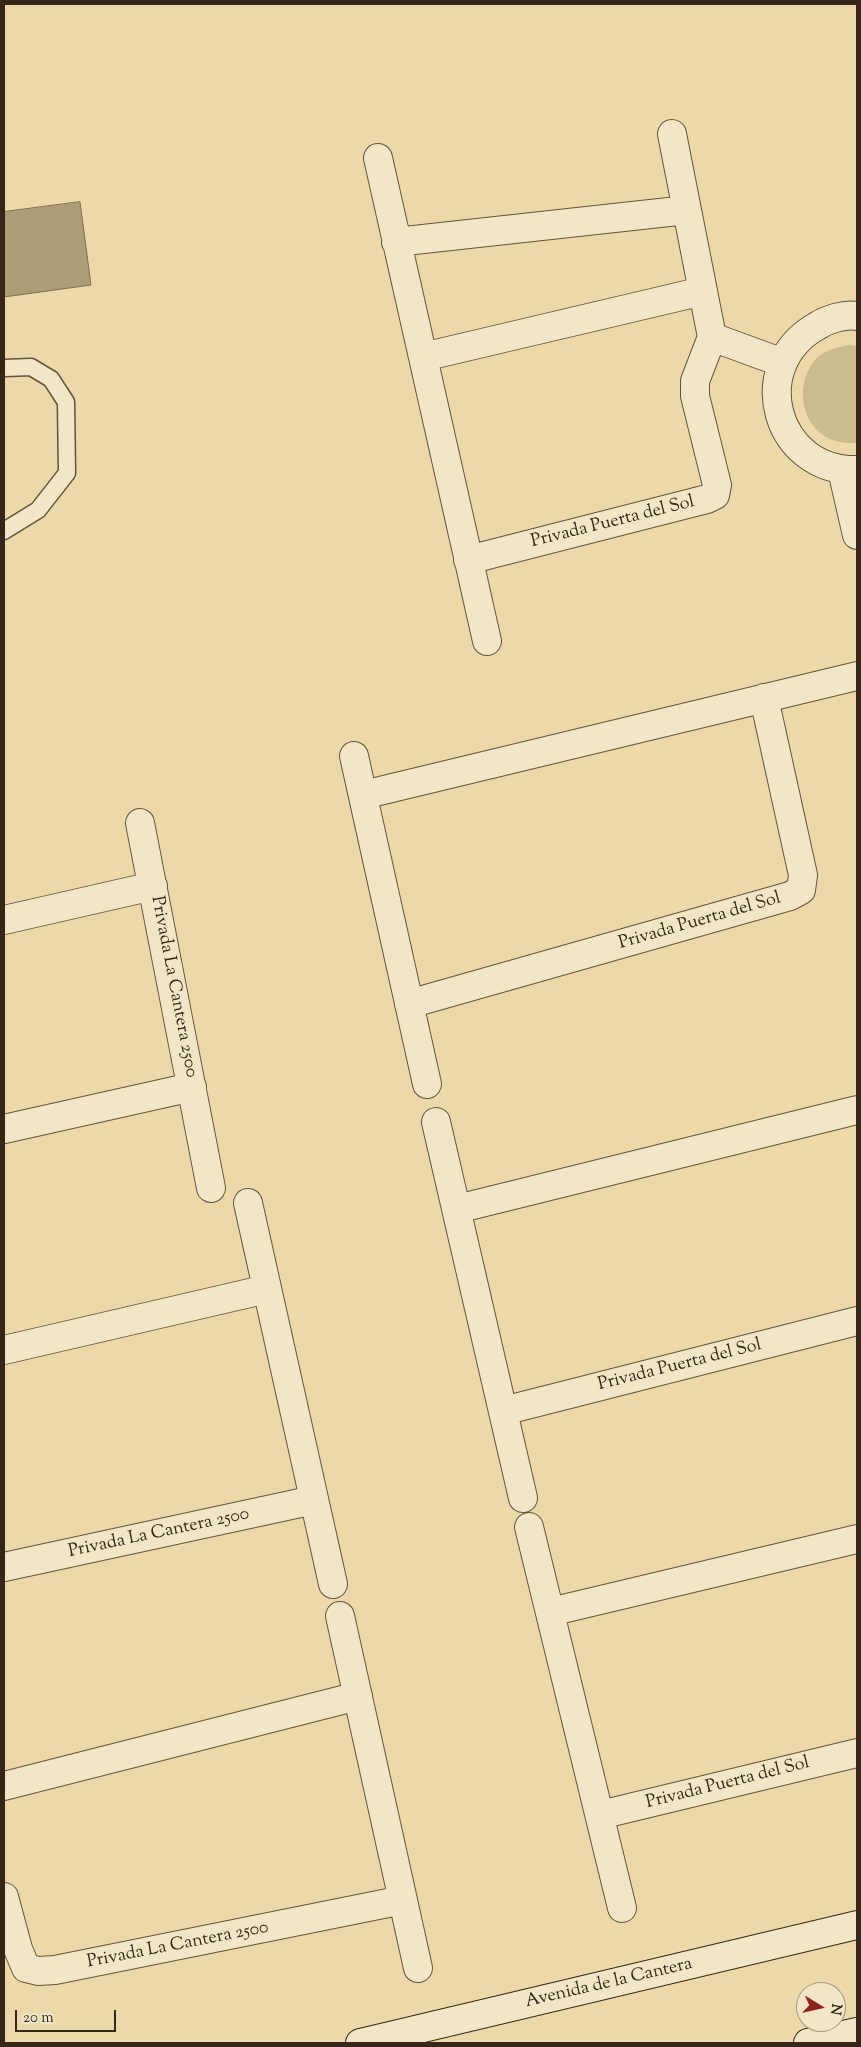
<!DOCTYPE html>
<style>
body{margin:0}
#map{position:relative;width:861px;height:2047px;overflow:hidden;background:#ecd9a9;font-family:"Sorts Mill Goudy",serif}
canvas{display:block}
.frame{position:absolute;inset:0;border:5px solid #362617;pointer-events:none}
.north{position:absolute;left:796px;top:1982px;width:50px;height:50px;box-sizing:border-box;background:#f3e6c7;border:1px solid #a79981;border-radius:50%;rotate:99deg;font-size:14px;font-weight:700;line-height:20px;text-align:center;color:#362617}
.north::after{content:'';display:block;margin:auto;width:18px;height:22px;background:#8f2418;clip-path:polygon(50% 0,100% 100%,50% 72%,0 100%)}
.scale{position:absolute;left:15px;top:2010px;width:101px;height:22px;box-sizing:border-box;border:2px solid #362617;border-top:0;padding-left:6px;font-size:15px;line-height:18px;white-space:nowrap;color:#362617;-webkit-text-stroke:4px #f3e6c7;paint-order:stroke}
</style>
<div id="map">
<canvas width="861" height="2047"></canvas>
<div class="frame"></div>
<div class="north">N</div>
<div class="scale">20 m</div>
</div>
<script>
const ctx = document.querySelector('canvas').getContext('2d');
ctx.lineJoin = 'round';
function fillPath(path, color) { ctx.fillStyle = color; ctx.fill(path, 'evenodd'); }
function strokePath(path, color, width, dash) { ctx.strokeStyle = color; ctx.lineWidth = width; ctx.lineCap = dash ? 'butt' : 'round'; ctx.setLineDash(dash || []); ctx.stroke(path); }
function drawText(font, color, halo, rows, align = 'center') {
  ctx.font = font + ' "Sorts Mill Goudy",serif'; ctx.lineWidth = 4; ctx.setLineDash([]); ctx.textBaseline = 'middle'; ctx.strokeStyle = halo; ctx.fillStyle = color; for (const [text, x, y, turn = 0] of rows) {
    ctx.save(); ctx.translate(x, y); ctx.rotate((+turn || 0) * Math.PI / 180); ctx.textAlign = isNaN(turn) ? turn : align; if (halo) ctx.strokeText(text, 0, 0); ctx.fillText(text, 0, 0); ctx.restore();
  }
}
fillPath(new Path2D(`
 M850 345 857 346V443C848 443 839 443 830 439 799 425 794 380 818 357 827 349 839 347 850 345Z`), '#cdbb90');
const water = new Path2D(`
 M80 202 91 285 4 297V212Z`);
fillPath(water, '#ae9c77');
strokePath(water, '#7e6d51', 1);
const lane = new Path2D(`
 M4 368 31 367 51 379 66 402 67 473 38 510 4 531`);
const street = new Path2D(`
 M378 158 487 641
 M396 242 687 210
 M857 316C844 314 828 319 817 326 746 366 775 472 857 470
 M712 337 783 363
 M423 357 703 291
 M842 470 857 535
 M468 560 707 499 715 495 717 485 695 396V381L712 337 672 134
 M354 756 427 1084
 M363 795 857 676
 M140 823 211 1188
 M4 920 153 886
 M409 1004 790 896 801 890 803 875 764 698
 M436 1122 523 1498
 M4 1129 192 1087
 M248 1203 333 1584
 M457 1209 857 1110
 M4 1350 267 1289
 M503 1411 857 1321
 M529 1527 622 1908
 M4 1567 314 1500
 M550 1612 857 1539
 M340 1616 418 1968
 M4 1786 358 1696
 M600 1815 857 1753
 M4 1897 18 1949 26 1968 38 1971 55 1970 403 1900`);
const secondary = new Path2D(`
 M360 2043 857 1925
 M808 2043 857 2032`);
strokePath(lane, '#64533c', 19);
strokePath(street, '#64533c', 30);
strokePath(secondary, '#362617', 30);
strokePath(lane, '#f3e6c7', 16);
strokePath(street, '#f3e6c7', 28);
strokePath(secondary, '#f3e6c7', 28);
drawText('18px', '#362617', '#f3e6c7', [
 ["Privada Puerta del Sol",613,523,-14],
 ["Privada Puerta del Sol",700,922,-16],
 ["Privada La Cantera 2500",173,987,79],
 ["Privada Puerta del Sol",680,1366,-14],
 ["Privada La Cantera 2500",159,1534,-12],
 ["Privada Puerta del Sol",728,1784,-14],
 ["Privada La Cantera 2500",178,1946,-11],
 ["Avenida de la Cantera",609,1984,-13]
]);
</script>
